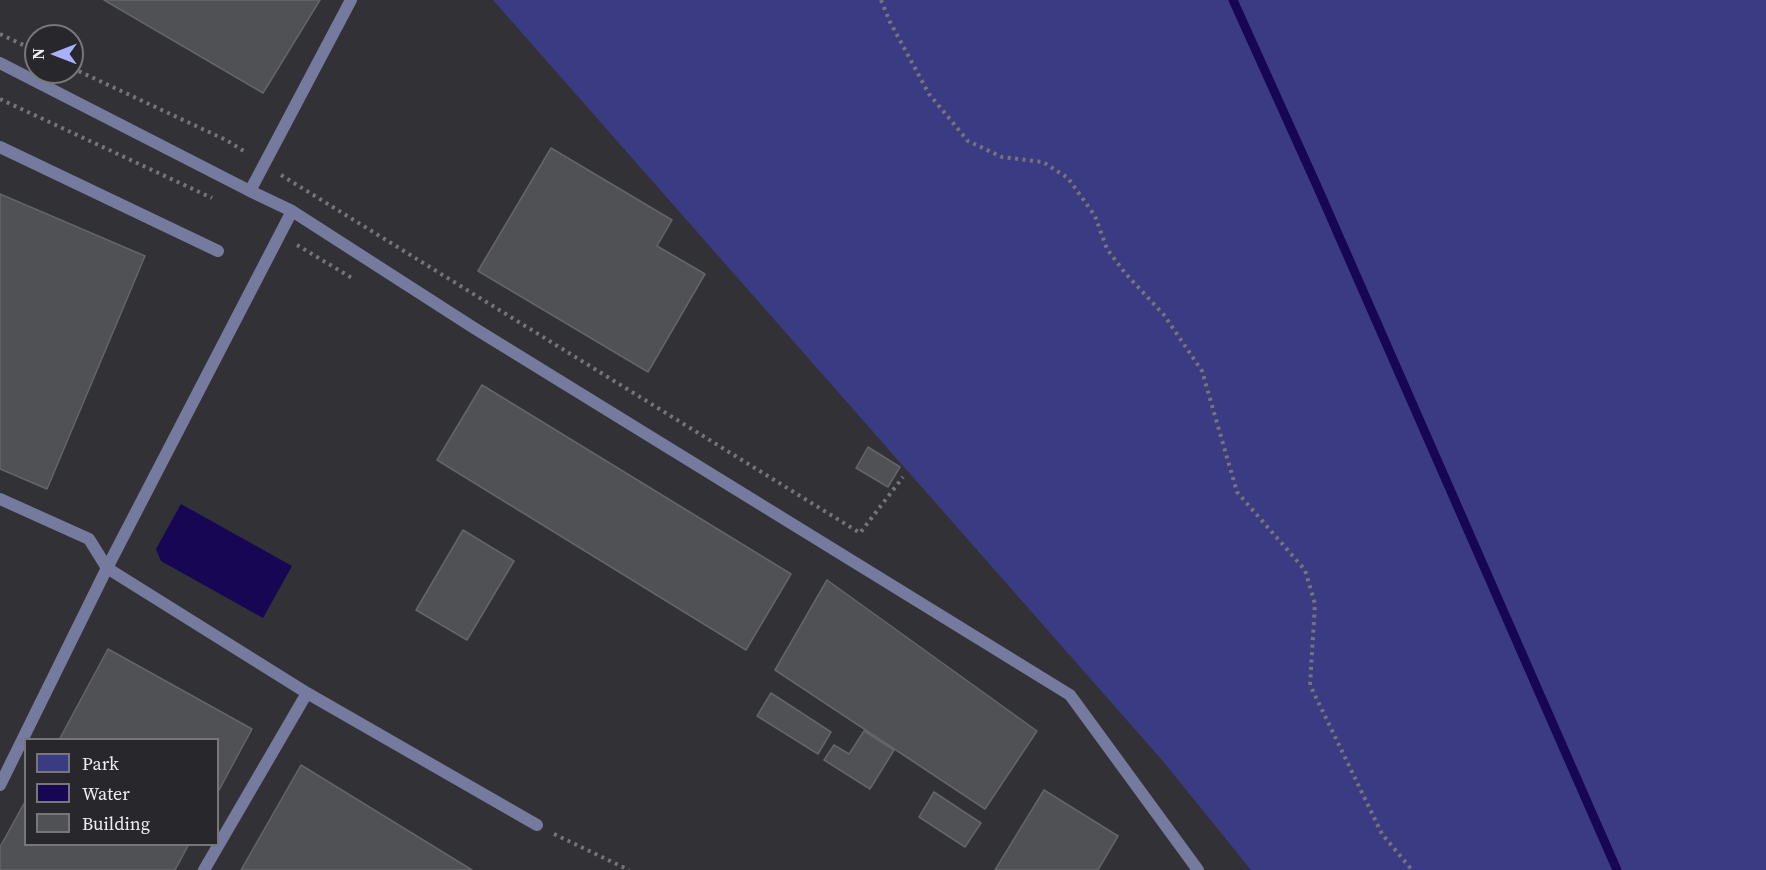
<!DOCTYPE html>
<style>
body{margin:0}
#map{position:relative;width:1766px;height:870px;overflow:hidden;background:#323236;font-family:"Source Serif 4",serif}
canvas{display:block}
.legend{position:absolute;left:24px;top:738px;width:195px;height:108px;box-sizing:border-box;background:#28282c;border:2px solid #77777a;margin:0;padding:8px 10px;list-style:none;font-size:18px;color:#edeef0}
.legend li{display:flex;align-items:center;gap:12px;height:30px}
.legend b{width:30px;border:2px solid #77777a}
.north{position:absolute;left:24px;top:24px;width:60px;height:60px;box-sizing:border-box;background:#28282c;border:2px solid #77777a;border-radius:50%;rotate:270deg;font-size:16px;font-weight:700;line-height:24px;text-align:center;color:#edeef0}
.north::after{content:'';display:block;margin:auto;width:21px;height:27px;background:#a9b0fc;clip-path:polygon(50% 0,100% 100%,50% 72%,0 100%)}
</style>
<div id="map">
<canvas width="1766" height="870"></canvas>
<ul class="legend">
<li><b style="height:16px;background:#3b3b83"></b>Park</li>
<li><b style="height:16px;background:#160654"></b>Water</li>
<li><b style="height:16px;background:#505155"></b>Building</li>
</ul>
<div class="north">N</div>
</div>
<script>
const ctx = document.querySelector('canvas').getContext('2d');
ctx.lineJoin = 'round';
function fillPath(path, color) { ctx.fillStyle = color; ctx.fill(path, 'evenodd'); }
function strokePath(path, color, width, dash) { ctx.strokeStyle = color; ctx.lineWidth = width; ctx.lineCap = dash ? 'butt' : 'round'; ctx.setLineDash(dash || []); ctx.stroke(path); }
fillPath(new Path2D(`
 M493 0H1766V870H1251L1162 760Z`), '#3b3b83');
fillPath(new Path2D(`
 M181 504 292 566 263 618 161 561 156 549Z`), '#160654');
strokePath(new Path2D(`
 M1233 0 1317 186 1617 870`), '#160654', 9);
const building = new Path2D(`
 M104 0H320L263 93Z
 M551 148 672 220 657 246 705 274 648 372 478 271Z
 M0 194 145 256 47 489 0 469Z
 M482 385 791 574 746 650 437 460Z
 M868 447 900 467 888 487 856 468Z
 M463 530 514 561 467 640 416 610Z
 M827 580 1037 731 985 809 775 670Z
 M108 649 252 729 218 792V740H59Z
 M771 693 831 732 818 754 757 716Z
 M864 731 894 750 870 789 824 760 834 745 849 754Z
 M301 765 472 870H241Z
 M1044 790 1118 836 1098 870H995Z
 M934 792 981 823 965 847 919 817Z
 M26 800V844H189L175 870H0V847Z`);
fillPath(building, '#505155');
strokePath(building, '#64656a', 1.5);
strokePath(new Path2D(`
 M881 0 890 22 929 94 968 141 1002 157 1043 162 1068 178 1095 216 1107 249 1125 273 1164 315 1202 371 1237 492 1305 570 1315 604 1310 685 1382 834 1412 870
 M0 34 36 51
 M72 68 226 140 247 153
 M0 99 212 198
 M281 175 860 533 903 477
 M297 245 352 278
 M554 834 629 870`), '#757578', 4, [3, 4.5]);
strokePath(new Path2D(`
 M0 63 250 191 292 211 474 328 1070 695 1198 870
 M0 147 218 251
 M250 191 351 0
 M0 499 89 539 107 568 307 693 537 825
 M0 785 107 568 292 211
 M204 870 307 693`), '#767a9f', 12);
</script>
